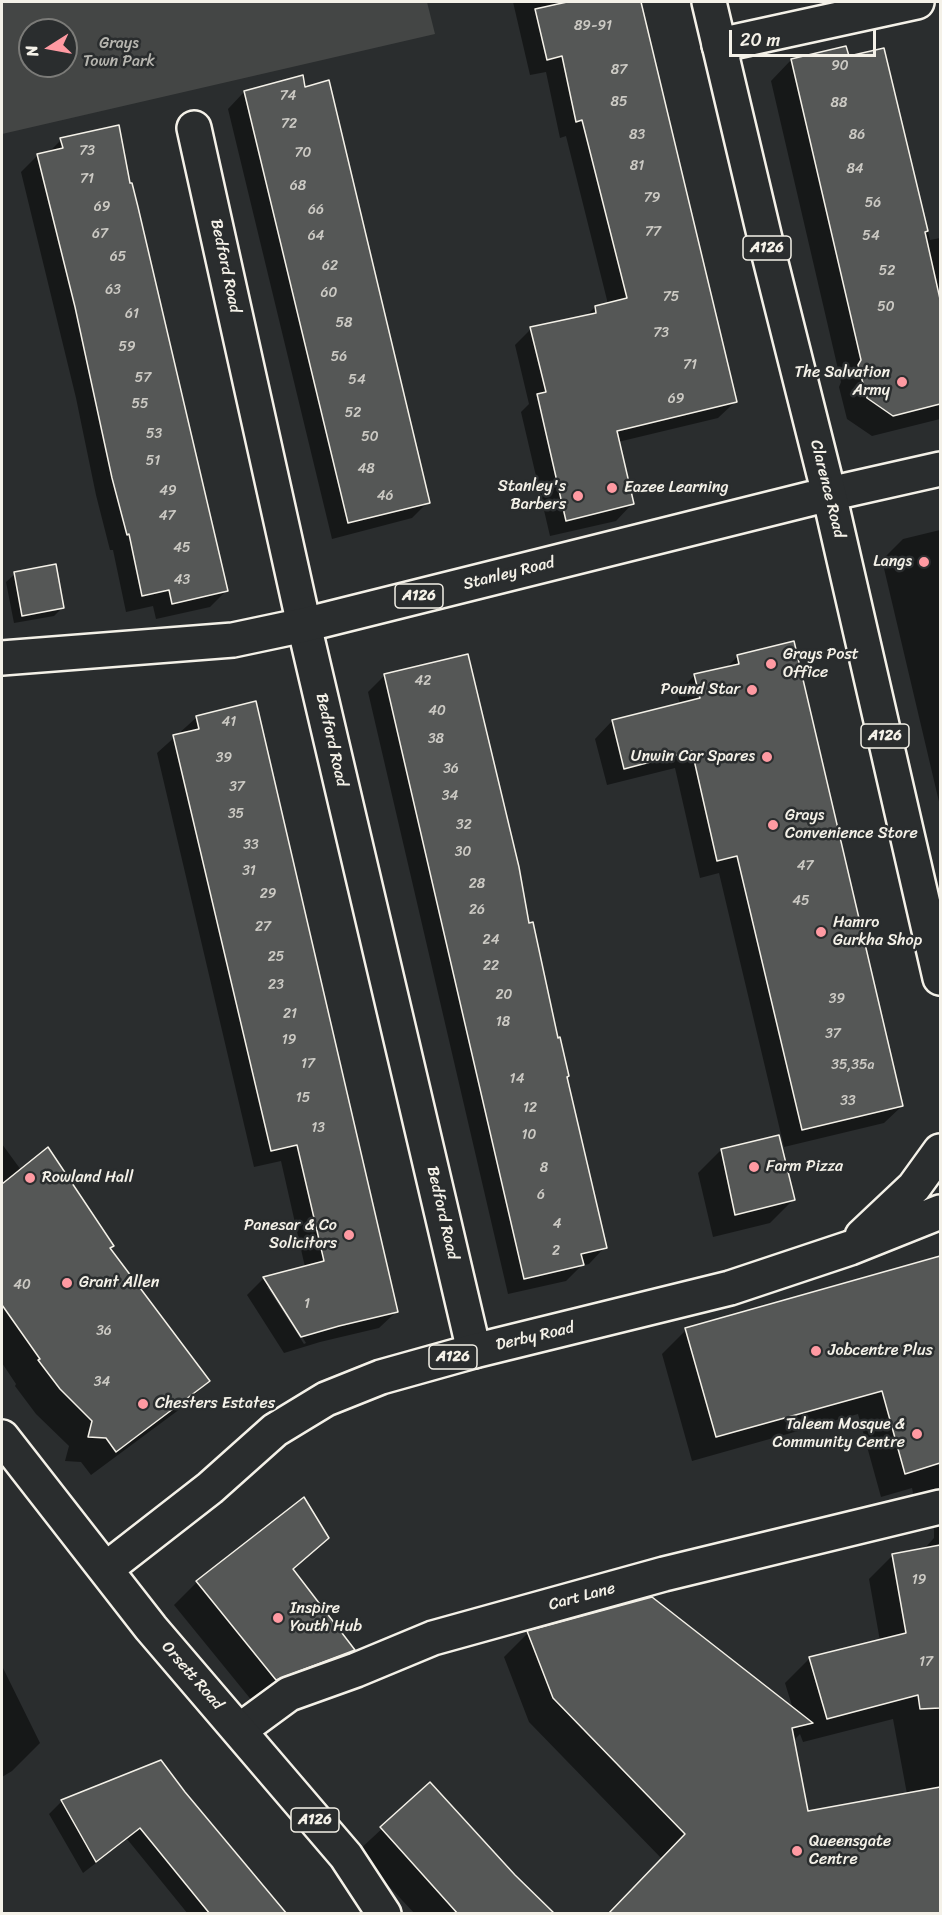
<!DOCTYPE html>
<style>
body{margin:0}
#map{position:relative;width:942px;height:1915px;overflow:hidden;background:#2a2d2e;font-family:Sriracha,sans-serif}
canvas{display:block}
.frame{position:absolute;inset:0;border:3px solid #f4f1e8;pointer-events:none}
.north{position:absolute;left:18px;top:18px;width:60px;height:60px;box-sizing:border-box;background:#2a2d2e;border:2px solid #7b7b78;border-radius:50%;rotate:259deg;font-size:16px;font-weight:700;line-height:24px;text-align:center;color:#f4f1e8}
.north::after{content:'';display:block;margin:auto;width:21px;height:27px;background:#ff9aa2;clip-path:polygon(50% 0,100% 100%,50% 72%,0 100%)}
.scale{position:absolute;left:729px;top:30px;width:147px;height:27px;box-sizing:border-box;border:3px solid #f4f1e8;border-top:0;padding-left:8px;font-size:18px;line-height:21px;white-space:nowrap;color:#f4f1e8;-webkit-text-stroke:4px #2a2d2e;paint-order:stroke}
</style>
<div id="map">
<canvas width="942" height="1915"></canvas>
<div class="frame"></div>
<div class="north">N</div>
<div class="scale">20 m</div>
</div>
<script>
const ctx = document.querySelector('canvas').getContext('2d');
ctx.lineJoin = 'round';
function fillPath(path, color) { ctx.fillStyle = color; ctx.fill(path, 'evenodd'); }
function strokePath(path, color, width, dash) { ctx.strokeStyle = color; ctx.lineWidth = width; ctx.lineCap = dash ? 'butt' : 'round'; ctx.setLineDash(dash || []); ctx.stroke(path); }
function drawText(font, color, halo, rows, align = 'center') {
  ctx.font = font + ' Sriracha,sans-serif'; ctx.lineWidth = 5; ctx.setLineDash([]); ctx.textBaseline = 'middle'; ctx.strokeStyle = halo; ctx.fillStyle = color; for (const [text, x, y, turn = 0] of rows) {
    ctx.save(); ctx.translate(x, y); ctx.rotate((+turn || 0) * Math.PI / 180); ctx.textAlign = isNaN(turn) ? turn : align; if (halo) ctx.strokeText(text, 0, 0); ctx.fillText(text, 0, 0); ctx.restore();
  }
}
fillPath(new Path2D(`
 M2 2H427L435 34 2 134ZM30 30H66V66H30Z`), '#444645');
fillPath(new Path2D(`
 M513 2H639L735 402 718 418 618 442 632 504 616 521 550 536 521 412 529 404 515 345 531 329 586 316 595 307 608 304 566 136 560 138 546 72 530 75Z
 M883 50 930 240 940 238V419L872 436 847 419 839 387 841 382 771 81 791 60 848 58Z
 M244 92 428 502 412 518 332 539 228 109Z
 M61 140 129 185 227 590 210 607 156 619 153 606 126 612 113 550H110L96 495 76 398 21 172 38 155 48 153Z
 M940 530V806L882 560 903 539Z
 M15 574 63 607 54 616 14 623 6 582Z
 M738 656 902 1106 884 1123 784 1147 719 873 700 878 675 768 607 785 595 739 612 721 680 704 677 693 695 675 726 668Z
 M384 676 528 925 605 1247 589 1264 581 1266 566 1281 508 1294 368 692Z
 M197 717 396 1312 379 1328 320 1342 284 1353 247 1295 263 1279 305 1267 281 1161 254 1167 157 753ZM267 1287H271L306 1343 304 1344Z
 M2 1144 21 1170 108 1249 208 1381 184 1406 91 1475 81 1462 65 1461 69 1446 36 1414 15 1386 16 1384 2 1363Z
 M721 1150 793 1200 770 1223 713 1237 698 1173Z
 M940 1258V1914H609L662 1859 529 1722 504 1657 528 1633 793 1709 785 1683 810 1658 880 1641 869 1579 893 1555 924 1549 934 1538V1527L929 1518 917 1513 912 1488 881 1497 858 1414 692 1461 662 1354 686 1330ZM893 1719 907 1794 806 1813 793 1741 800 1734 803 1742Z
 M327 1538 292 1571 353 1650 330 1673 253 1702 174 1605 197 1582Z
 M2 1666 40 1743 12 1771 2 1777Z
 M160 1762 285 1914H188L127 1839 83 1873 49 1814 62 1801Z
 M430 1784 513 1876 552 1914H415L357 1852Z`), '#0007');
const building = new Path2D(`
 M567 2H641L737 402 617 431 634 504 566 521 537 394 546 392 530 327 596 313 595 306 627 298 582 120 576 122 562 56 547 60 535 9Z
 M846 46 849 56 884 48 928 231 925 232 940 299V404L893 416 867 398 858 365 861 360 791 59Z
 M303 75 305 87 329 80 430 503 348 523 244 91Z
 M119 125 130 183H132L138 207 228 591 172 604 169 590 142 596 129 534 127 535 112 478 75 307 37 154 63 148 60 138Z
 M56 564 64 608 22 616 14 572Z
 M794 641 903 1106 802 1130 737 856 717 861 692 751 624 769 612 720 700 698 694 674 739 664 737 655Z
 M468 654 519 867 529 923 533 922 558 1038 560 1037 569 1076 567 1077 607 1248 581 1254 584 1265 524 1279 384 674Z
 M256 701 398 1312 339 1326 301 1337 263 1277 324 1261 297 1145 271 1151 173 735 199 729 196 716Z
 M779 1135 795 1200 735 1215 721 1149Z
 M48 1147 114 1246 110 1248 210 1381 116 1452 106 1438 88 1437 92 1421 60 1389 38 1360 40 1359 2 1305V1184Z
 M940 1256V1463L905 1474 882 1391 716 1437 685 1328Z
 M304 1497 329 1538 293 1569 355 1650 276 1680 196 1581Z
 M940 1545V1708L920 1709 918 1695 827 1719 809 1657 906 1633 892 1554Z
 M652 1597 813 1723 792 1728 808 1811 940 1787V1914H608L685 1834 553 1698 527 1631Z
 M161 1760 185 1792 287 1914H210L140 1828 96 1862 61 1800Z
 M430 1782 515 1875 555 1914H458L380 1827Z`);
fillPath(building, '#555756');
strokePath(building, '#f4f1e8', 1.5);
const minor = new Path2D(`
 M719 45 917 2
 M194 128 304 625 474 1351
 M829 494 940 469
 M240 1730 289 1694 356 1670 433 1638 664 1574 940 1507`);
const major = new Path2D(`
 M709 2 767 247 829 494 940 978
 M2 658 233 640 304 625 829 494
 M862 1236 914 1187 940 1151
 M2 1437 151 1628 346 1856 384 1914
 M106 1569 210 1488 275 1430 326 1399 381 1377 474 1351 730 1288 850 1248 940 1212`);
strokePath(minor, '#f4f1e8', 38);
strokePath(major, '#f4f1e8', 38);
strokePath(minor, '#2a2d2e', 33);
strokePath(major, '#2a2d2e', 33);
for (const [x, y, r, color] of [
 [902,382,6,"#ff9aa2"],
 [612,488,6,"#ff9aa2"],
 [578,496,6,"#ff9aa2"],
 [924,562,6,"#ff9aa2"],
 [771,664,6,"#ff9aa2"],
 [752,690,6,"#ff9aa2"],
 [767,757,6,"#ff9aa2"],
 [773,825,6,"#ff9aa2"],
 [821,932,6,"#ff9aa2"],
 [754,1167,6,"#ff9aa2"],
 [30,1178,6,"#ff9aa2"],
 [349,1235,6,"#ff9aa2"],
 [67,1283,6,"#ff9aa2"],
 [816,1351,6,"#ff9aa2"],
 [143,1404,6,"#ff9aa2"],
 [917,1434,6,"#ff9aa2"],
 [278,1618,6,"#ff9aa2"],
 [797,1851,6,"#ff9aa2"]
]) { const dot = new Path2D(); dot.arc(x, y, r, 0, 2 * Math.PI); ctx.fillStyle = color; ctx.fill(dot); strokePath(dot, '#2a2d2e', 2); }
drawText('14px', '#cccac4', null, [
 ["89-91",593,26],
 ["90",840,66],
 ["87",619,70],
 ["74",288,96],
 ["85",619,102],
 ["88",839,103],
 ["72",289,124],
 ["83",637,135],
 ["86",857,135],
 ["73",87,151],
 ["70",303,153],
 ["81",637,166],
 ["84",855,169],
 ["71",87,179],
 ["68",298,186],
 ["79",652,198],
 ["56",873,203],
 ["69",102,207],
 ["66",316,210],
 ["77",653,232],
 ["67",100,234],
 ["64",316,236],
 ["54",871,236],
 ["65",118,257],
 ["62",330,266],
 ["52",887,271],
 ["63",113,290],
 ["60",329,293],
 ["75",671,297],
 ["50",886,307],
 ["61",132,314],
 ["58",344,323],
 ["73",661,333],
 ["59",127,347],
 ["56",339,357],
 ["71",690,365],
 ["57",143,378],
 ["54",357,380],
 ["69",676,399],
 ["55",140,404],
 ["52",353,413],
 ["53",154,434],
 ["50",370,437],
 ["51",153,461],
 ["48",366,469],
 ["49",168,491],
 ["46",385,496],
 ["47",167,516],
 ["45",182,548],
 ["43",182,580],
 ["42",423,681],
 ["40",437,711],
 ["41",229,722],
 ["38",436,739],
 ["39",224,758],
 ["36",451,769],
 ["37",237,787],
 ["34",450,796],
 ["35",236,814],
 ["32",464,825],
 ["33",251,845],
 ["30",463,852],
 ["47",805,866],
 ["31",249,871],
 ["28",477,884],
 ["29",268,894],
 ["45",801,901],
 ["26",477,910],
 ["27",263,927],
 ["24",491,940],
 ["25",276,957],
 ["22",491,966],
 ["23",276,985],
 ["20",504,995],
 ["39",837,999],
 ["21",290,1014],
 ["18",503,1022],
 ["37",833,1034],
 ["19",289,1040],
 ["17",308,1064],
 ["35,35a",853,1065],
 ["14",517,1079],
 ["15",303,1098],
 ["33",848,1101],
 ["12",530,1108],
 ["13",318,1128],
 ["10",529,1135],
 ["8",544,1168],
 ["6",541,1195],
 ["4",557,1224],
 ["2",556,1251],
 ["40",22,1285],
 ["1",307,1304],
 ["36",104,1331],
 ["34",102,1382],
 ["19",919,1580],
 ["17",926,1662]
]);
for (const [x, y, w] of [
 [767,248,48],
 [419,596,48],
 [885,736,48],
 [453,1357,48],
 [315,1820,48]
]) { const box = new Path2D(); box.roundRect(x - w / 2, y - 12, w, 24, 4.5); ctx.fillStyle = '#2a2d2e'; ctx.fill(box); strokePath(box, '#f4f1e8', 1.5); }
drawText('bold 15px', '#f4f1e8', null, [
 ["A126",767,248],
 ["A126",419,596],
 ["A126",885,736],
 ["A126",453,1357],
 ["A126",315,1820]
]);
drawText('16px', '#b6b5af', '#2a2d2e', [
 ["Grays",119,44],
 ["Town Park",119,62]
]);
drawText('16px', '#f4f1e8', '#2a2d2e', [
 ["Bedford Road",225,266,78],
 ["Clarence Road",827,489,76],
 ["Stanley Road",509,574,-14],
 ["Bedford Road",331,740,77],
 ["Bedford Road",442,1213,77],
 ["Derby Road",535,1337,-13],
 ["Cart Lane",582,1597,-15],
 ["Orsett Road",192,1676,49]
]);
drawText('16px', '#f4f1e8', '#2a2d2e', [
 ["The Salvation",890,373,"right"],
 ["Army",890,391,"right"],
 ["Stanley's",566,487,"right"],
 ["Barbers",566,505,"right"],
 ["Eazee Learning",624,488],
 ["Langs",912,562,"right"],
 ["Grays Post",783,655],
 ["Office",783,673],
 ["Pound Star",740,690,"right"],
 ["Unwin Car Spares",755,757,"right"],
 ["Grays",785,816],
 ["Convenience Store",785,834],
 ["Hamro",833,923],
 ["Gurkha Shop",833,941],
 ["Farm Pizza",766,1167],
 ["Rowland Hall",42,1178],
 ["Panesar & Co",337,1226,"right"],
 ["Solicitors",337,1244,"right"],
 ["Grant Allen",79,1283],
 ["Jobcentre Plus",828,1351],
 ["Chesters Estates",155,1404],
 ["Taleem Mosque &",905,1425,"right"],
 ["Community Centre",905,1443,"right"],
 ["Inspire",290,1609],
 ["Youth Hub",290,1627],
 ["Queensgate",809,1842],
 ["Centre",809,1860]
], 'left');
</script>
